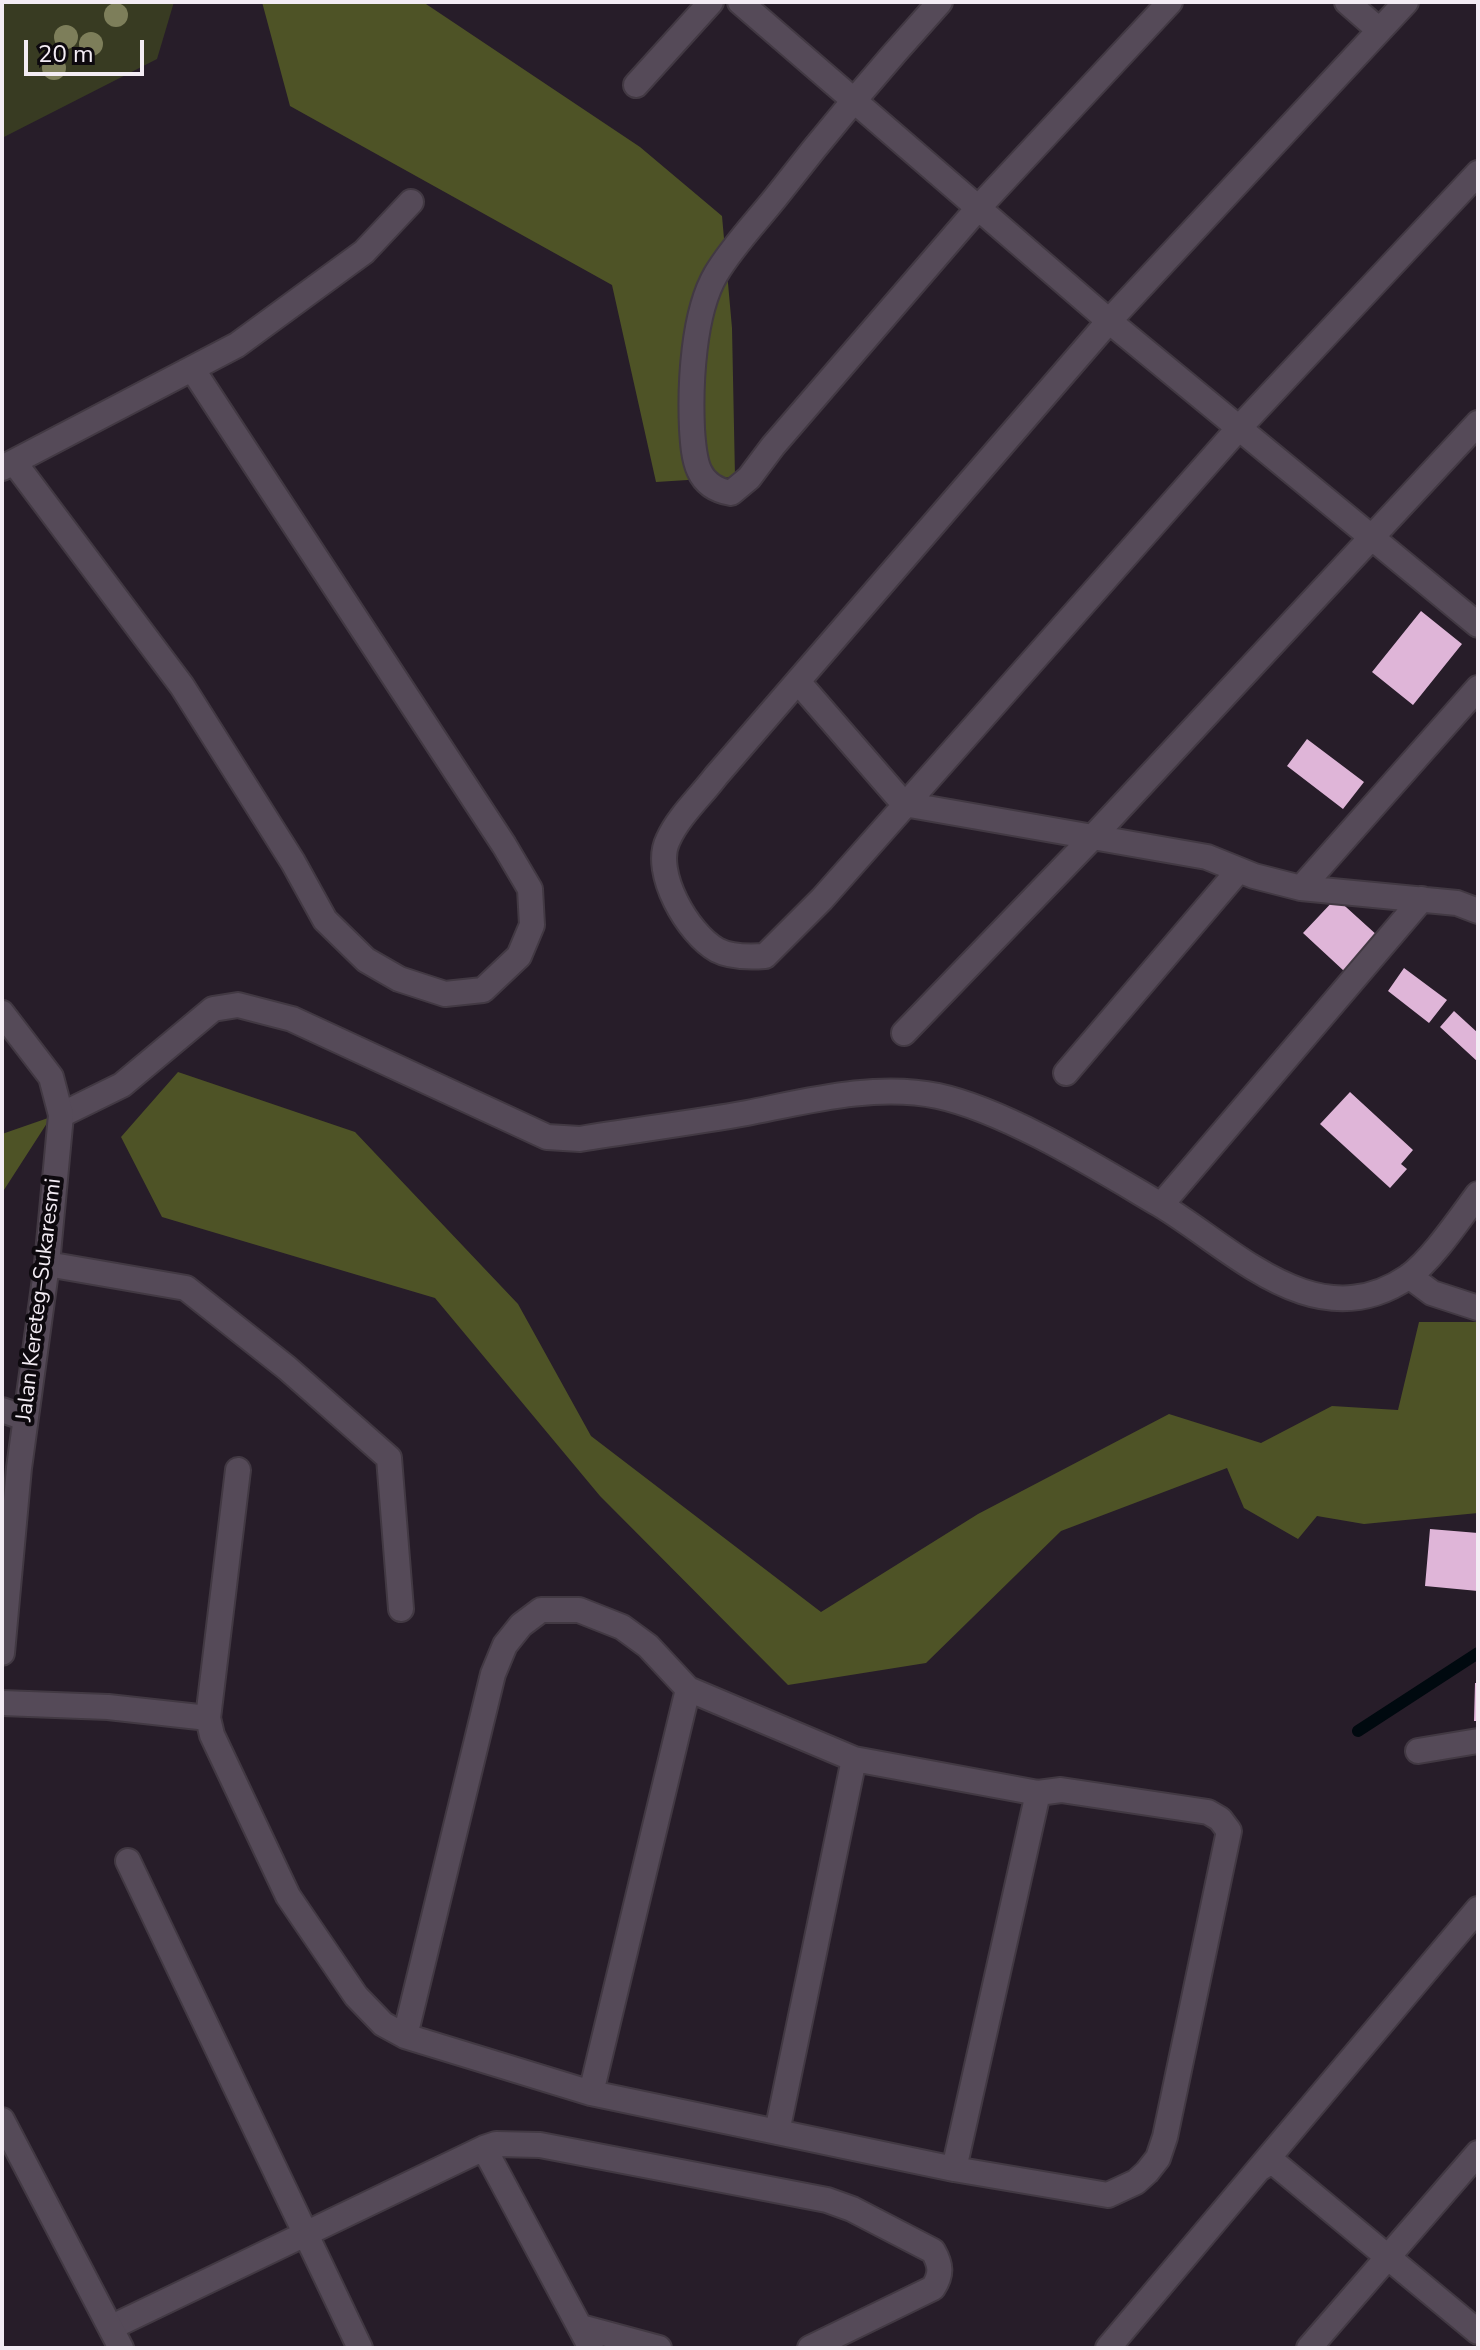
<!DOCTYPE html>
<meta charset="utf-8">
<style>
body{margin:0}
#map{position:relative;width:1480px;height:2350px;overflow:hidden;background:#271d29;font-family:"Nunito Sans",sans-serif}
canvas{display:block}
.frame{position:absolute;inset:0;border:4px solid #f3ecf4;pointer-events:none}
.scale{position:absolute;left:24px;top:40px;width:120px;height:36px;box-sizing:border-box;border:4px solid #f3ecf4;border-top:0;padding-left:10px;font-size:24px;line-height:28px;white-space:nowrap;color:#f3ecf4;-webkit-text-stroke:6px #0d090e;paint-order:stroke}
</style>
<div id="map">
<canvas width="1480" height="2350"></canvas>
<div class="frame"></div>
<div class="scale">20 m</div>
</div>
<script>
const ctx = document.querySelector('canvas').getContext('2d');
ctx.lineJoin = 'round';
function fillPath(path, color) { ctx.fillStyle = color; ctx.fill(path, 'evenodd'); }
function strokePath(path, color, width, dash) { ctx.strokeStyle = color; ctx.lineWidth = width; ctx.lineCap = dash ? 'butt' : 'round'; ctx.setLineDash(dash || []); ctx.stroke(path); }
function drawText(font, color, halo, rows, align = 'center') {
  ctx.font = font + ' "Nunito Sans",sans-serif'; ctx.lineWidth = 8; ctx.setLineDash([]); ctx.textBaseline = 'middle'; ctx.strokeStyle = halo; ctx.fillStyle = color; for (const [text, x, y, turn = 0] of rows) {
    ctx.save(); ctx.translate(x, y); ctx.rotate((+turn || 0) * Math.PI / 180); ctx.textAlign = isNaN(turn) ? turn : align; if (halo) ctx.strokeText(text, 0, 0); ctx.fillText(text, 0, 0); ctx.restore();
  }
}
fillPath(new Path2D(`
 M2 2H174L157 59 2 138Z`), '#383b22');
fillPath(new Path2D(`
 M262 2H423L640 147 722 216 732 328 735 477 656 482 612 285 290 106Z
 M178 1072 355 1132 518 1304 591 1436 821 1612 978 1514 1169 1414 1261 1443 1332 1406 1398 1410 1419 1322H1478V1513L1364 1524 1317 1516 1298 1539 1244 1508 1227 1468 1061 1531 926 1663 788 1685 600 1496 435 1298 162 1217 121 1137Z
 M51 1117 2 1193V1134Z`), '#4e5326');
strokePath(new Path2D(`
 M1358 1731 1478 1653`), '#00090f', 12);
fillPath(new Path2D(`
 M1421 611 1462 644 1413 705 1372 672Z
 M1307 739 1364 782 1343 809 1287 766Z
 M1336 898 1378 936 1344 971 1303 933Z
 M1404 968 1447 1000 1429 1023 1388 991Z
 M1454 1011 1478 1033V1062L1440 1027Z
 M1350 1092 1413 1150 1401 1164 1407 1169 1390 1188 1320 1124Z
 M1430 1529 1478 1533V1591L1425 1586Z
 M1475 1683H1478V1721H1474Z`), '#dfb5d8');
const minor = new Path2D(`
 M740 2 1109 321 1478 625
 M940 2C883 65 828 130 776 197 756 222 732 247 716 274 693 313 690 385 692 429 694 460 696 487 731 493L749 478 773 446 979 207 1170 2
 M1347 2 1379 30
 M1406 2 1109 321 716 776C701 796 678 817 668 840 652 872 688 934 717 950 730 957 751 957 765 956L822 899 1238 429 1478 173
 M636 85 711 2
 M14 462 182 686 293 862 325 920 366 960 399 979 445 994 483 990 519 956 532 925 530 889 504 845 193 370
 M2 468 237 345 364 252 411 202
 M800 684 904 804 1207 857 1254 876 1301 888 1457 903 1478 911
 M1301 888 1478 688
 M904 1033 1091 839 1478 423
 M1066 1073 1239 870
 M61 1115 122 1085 213 1009 238 1005 292 1019 547 1137 580 1139C635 1130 691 1123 747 1113 808 1101 875 1083 938 1096 1007 1111 1098 1168 1159 1204 1233 1248 1315 1340 1408 1277 1432 1260 1460 1218 1478 1194
 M1161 1205 1422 899
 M47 1264 186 1288 287 1368 389 1458 401 1609
 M1409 1276 1432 1293 1478 1308
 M2 1410 25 1418
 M2 1703 108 1707 208 1718 212 1735 288 1896 356 1996 383 2024 405 2036 591 2093 954 2169 1108 2195 1136 2182 1147 2172 1158 2158 1165 2137 1229 1831 1220 1819 1208 1812 1061 1790 1038 1793 854 1759 688 1689 648 1646 622 1627 579 1610H541L521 1625 505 1645 493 1674 405 2036
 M208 1718 238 1470
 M1418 1751 1478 1741
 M128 1861 360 2348
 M591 2093 688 1689
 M777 2132 854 1759
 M484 2148 591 2348
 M954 2169 1038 1793
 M1259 2169 1272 2161 1478 2332
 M112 2327 484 2148 496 2144 540 2145 827 2200 852 2209 933 2251C941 2265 942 2274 933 2288L810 2348
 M581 2327 659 2348
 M1108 2348 1478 1909
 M1309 2348 1478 2153`);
const tertiary = new Path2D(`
 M2 1013 51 1077 61 1115 47 1264 19 1468 2 1653
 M2 2120 121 2348`);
strokePath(minor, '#423943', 28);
strokePath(tertiary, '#423943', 28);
strokePath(minor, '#554a58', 24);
strokePath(tertiary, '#554a58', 24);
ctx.fillStyle = '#7d7e5a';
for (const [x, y] of [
 [116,15],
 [66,37],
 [91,44],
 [54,68]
]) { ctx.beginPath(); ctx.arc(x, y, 12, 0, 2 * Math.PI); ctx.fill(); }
drawText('22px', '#f3ecf4', '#0d090e', [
 ["Jalan Kereteg–Sukaresmi",40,1300,-83]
]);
</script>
